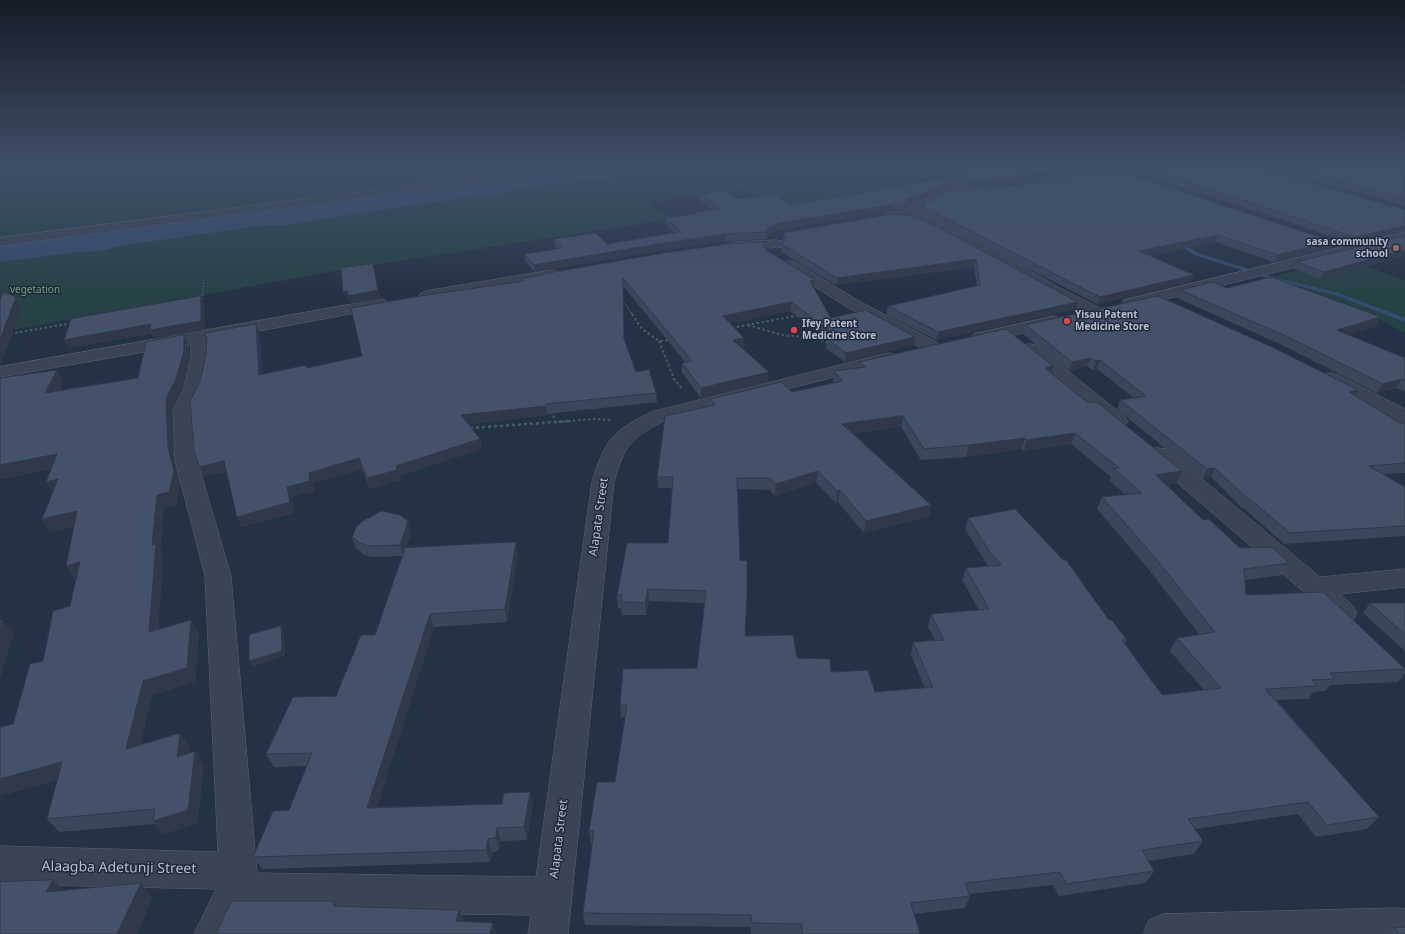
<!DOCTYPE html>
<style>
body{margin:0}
canvas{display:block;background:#243246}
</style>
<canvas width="1405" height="934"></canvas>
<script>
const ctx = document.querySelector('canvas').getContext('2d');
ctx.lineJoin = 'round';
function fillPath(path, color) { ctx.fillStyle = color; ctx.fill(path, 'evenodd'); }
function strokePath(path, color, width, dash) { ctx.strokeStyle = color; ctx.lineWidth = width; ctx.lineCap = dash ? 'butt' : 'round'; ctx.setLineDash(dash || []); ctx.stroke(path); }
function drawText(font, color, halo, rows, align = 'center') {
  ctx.font = font + ' "Noto Sans",sans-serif'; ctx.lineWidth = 3; ctx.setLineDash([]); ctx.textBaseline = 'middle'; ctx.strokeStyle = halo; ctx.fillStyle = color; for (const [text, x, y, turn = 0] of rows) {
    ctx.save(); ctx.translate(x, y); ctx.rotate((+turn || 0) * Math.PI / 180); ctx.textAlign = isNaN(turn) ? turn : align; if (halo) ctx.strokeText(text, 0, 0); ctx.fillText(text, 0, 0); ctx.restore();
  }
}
fillPath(new Path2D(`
 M0 163H584L0 241Z
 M701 163H849L884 172 908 184 906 186 794 204 785 203 741 190 654 202 651 203V205L670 216 671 219 334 271 0 332V260Z
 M1342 258 1405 280V333L1358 308 1274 277Z`), '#274247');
fillPath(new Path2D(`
 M862 163H866L928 188 938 196 947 198C938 202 933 194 925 190 906 178 881 175 862 163Z
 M1176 241H1180L1198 253 1277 278 1339 293 1405 318V322L1335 295 1273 280 1194 255 1176 243Z`), '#364c6f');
fillPath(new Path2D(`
 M621 163H676L673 168 665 170 594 180 542 185 509 192 380 210 287 225H265L125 245 100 251 78 252 0 262V244L78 234 100 233 265 209H287L380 194 509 178 542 171Z`), '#364c6f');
const minor = new Path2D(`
 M585 163H610L605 166 0 246V238Z
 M1145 163H1164L1159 166 1042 185 1037 182 1042 179Z
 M1236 163H1251L1313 180 1314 182 1309 185 1237 165Z
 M980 187 984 188 986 190 984 192 951 195 918 211 925 216 997 252 1058 287 1100 308 1102 311 1100 314 1094 316 1088 314 1048 293 987 258 917 222 889 219 885 218 883 215 885 212H906L904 210 906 207 945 190Z
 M1405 232V240L1130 308 1124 306 1122 303 1124 300Z
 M777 240 782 241 784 244 782 247 734 250 729 249 727 246 729 243 734 242Z
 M790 261 795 262 859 301 940 344 943 348 940 352 934 353 928 352 847 307 785 268 783 265 785 262Z
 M552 270 557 271 559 274 557 277 426 301 421 299 418 296 421 293 426 291Z
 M381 299 387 301 389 304 387 307 206 341 209 347 208 362 203 391 193 410 197 460 231 576 257 873 536 877 592 482C604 440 614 429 654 411L888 353 894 354 897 358 894 362 668 419C632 437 625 443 614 482L568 934H528L531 915 247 911 235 934H194L216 889 0 884V846L218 852 205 576 175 460 173 410 183 391 190 362 191 347 190 344 0 377V367Z
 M1054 316 1060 318 1062 321 1060 324 980 343 974 342 971 338 974 334Z
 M1030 344 1036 345 1125 417 1128 421 1125 425 1118 427 1111 425 1024 353 1021 349 1024 345Z
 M1331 373 1338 375 1405 409V423L1398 421 1324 383 1322 379 1324 375Z
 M1158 448 1166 449 1320 577 1405 569V587L1340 594 1353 606 1357 613 1353 620 1343 623 1333 620 1306 594 1150 459 1147 454 1150 449Z
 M1396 908 1405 909V934H1143L1149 920 1163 914Z`);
strokePath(minor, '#586273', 1);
strokePath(new Path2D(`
 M870 163 897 171 926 184
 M967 163 975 167
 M1013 181 1023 185
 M621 301 626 305 633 315
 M202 302 204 280
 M798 315H800`), '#455f63', 1.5, [1.5, 1.5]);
strokePath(new Path2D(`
 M632 314 642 329 659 341 670 340
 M748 325 782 335 815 338 829 343
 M732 328 800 315
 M10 334 72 323
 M659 341 674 379 683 390
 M552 411 555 422
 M558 422 594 419 612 420`), '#455f63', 2, [2.5, 2.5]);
strokePath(new Path2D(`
 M470 428 570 421`), '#455f63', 2.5, [3, 3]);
fillPath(minor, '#394455');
fillPath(new Path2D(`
 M991 163H1137L1024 181 964 188H949L905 206 903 211 892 210 779 230 768 234 766 239 726 241 664 250 535 272 525 261 524 254 558 249 555 246 554 239 607 244 676 233 665 225V218L695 214V212L713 210 699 200V194L790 205 875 191V189L957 177 950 175 951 169Z
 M1254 163H1405H1393L1405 166V206Z
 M1135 166 1405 210 1351 243 1231 203 1134 172Z
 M952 190 1331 249 1274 262 1216 242 1150 256 1194 275 1191 282 1097 304 928 217 921 211 922 205Z
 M893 214 1078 302 1076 309 936 340 886 314 888 306 977 286 974 267 836 285 781 252 782 244 784 241 783 240 784 233Z
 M1405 236 1320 279 1294 269 1297 262Z
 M765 242 764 248 766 250 814 288 831 318 915 337 914 345 845 362 826 348 827 339H828L790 311 730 323 744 347 741 348 768 381 701 398 682 373V363H686L623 286 624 340 636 372 656 393 657 402 547 414V415L468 424 480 439 482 449 399 476 400 480 370 489 362 469 312 483 314 491 291 497 294 513 241 527 226 471 204 477 199 467 200 382 259 333 262 374 306 365 307 368 362 356 523 281 522 278 542 275V274Z
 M1227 288 1376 326 1347 335 1405 358V392L1396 388 1377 393 1282 345 1177 298 1180 290Z
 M1026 325 1358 390 1355 396 1400 423H1405V473L1384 474 1405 487V536L1284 544 1245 509H1243L1211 477 1203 479 1117 409 1120 400 1134 398 1097 369 1093 370 1087 366 1070 371 1023 334Z
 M189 346V362L182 390 172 410 174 460 180 484 176 505 164 507 160 551 163 557 158 629 191 620 199 633 195 682 152 695 140 745 180 733 189 746 188 753 195 751 204 765 197 823 163 834 155 824 59 832 47 819 58 780 0 796V727L13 724 43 661 70 606 76 578 74 579V526L50 532 42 519 53 492 51 469 0 479V378L57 370 63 381 59 390 138 378Z
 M860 362 1051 373 1088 403 1182 471 1177 483 1166 484 1203 520 1240 548 1290 563 1283 575 1245 580 1246 595 1405 668V673L1398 682 1330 685 1325 691 1313 692 1308 699 1276 700 1379 817 1367 829 1316 837 1298 814 1195 829 1203 841 1194 854 1148 861 1154 871 1146 883 1059 896 1053 885 970 894V896L965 908 914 914 920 934H751L750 927 585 925 583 913 592 843H591L589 831 615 782 625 717H621L620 705 697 668 705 603 649 601 646 615H622L621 608H618L617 595 668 543 672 488H658L657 477 710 406V399L792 392 834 383 833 381 834 371 859 367ZM901 427 921 460 966 457 1022 449 1024 451 1071 444 1111 477 1110 481 1126 495 1102 497 1097 509 1146 566 1200 635 1177 638 1170 651 1204 690 1162 695 1125 644 1127 640 1109 620 968 518 965 529 988 566 966 568 962 580 979 610 931 614 928 627 935 640 913 642 911 655 925 688 875 692 831 672 797 658 745 636 740 560 738 489 770 490 775 496 816 483 836 503 838 502 864 533 929 516 931 505 853 433Z
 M411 532 406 548 516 542 518 555 507 622 434 627 377 807 502 804 530 792 533 805 527 840 501 841 499 851 492 852 490 862 262 869 253 857 289 810 307 766 274 767 266 754 336 696 375 635 402 556 372 557 364 555 356 548 352 537Z
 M1370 603H1405V651L1363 613Z
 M1395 928 1405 934H1388Z`), '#3a465a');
fillPath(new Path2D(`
 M1105 163H1137L1024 181 964 188 965 182Z
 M950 182 949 188 905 206 903 211 904 205 906 200Z
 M893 204 892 210 779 230 768 234 766 239V232L769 227 779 223Z
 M1405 226V231L1351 243 1354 237Z
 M726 234V241L664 250 535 272 534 265 664 243Z
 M1218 235 1216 242 1137 258 1139 251Z
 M1334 242 1331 249 1274 262 1277 255Z
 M1405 250V256L1320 279 1324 272Z
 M976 259 974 267 836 285 837 278Z
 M373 264 381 299 351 304 349 300H346L343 292Z
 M1194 275 1191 282 1097 304 1100 297Z
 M815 280 814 288 810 281Z
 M201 296 204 304 205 330 154 339 151 334 69 348 64 340Z
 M16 297 22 307 1 365 0 366V340Z
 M791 302 790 311 723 325V316Z
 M1078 302 1076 309 936 340 938 332Z
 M1381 317 1376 326 1333 339 1337 330Z
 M256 324 259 333 263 384 259 375Z
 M184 335 189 346V362L182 390 172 410 174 460 180 484 176 505 164 507 160 551 163 557 157 645 149 632 152 545 157 495 168 448 166 399Z
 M915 337 914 345 845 362 846 353Z
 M744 338V347L733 349V340Z
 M1090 358 1087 366 1070 371 1072 362Z
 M1100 360 1097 369 1093 370 1096 361Z
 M1053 366 1050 376 1045 368Z
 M57 370 63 381 52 404 45 393Z
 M769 372 768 381 701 398V388Z
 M1402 379 1396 388 1377 393 1383 384Z
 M1358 390 1353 399 1349 392Z
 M546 406 547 415 463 425 461 415Z
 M903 416 901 427 841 435 842 424Z
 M1075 433 1071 444 1024 451 1027 440Z
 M1025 438 1022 449 966 457 969 445Z
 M480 439 482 449 399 476 400 480 370 489 367 478 396 466Z
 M57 454 64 466 0 479V465Z
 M359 458 362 469 312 483 314 491 291 497 294 513 241 527 237 517 309 473Z
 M224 461 229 471 204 477 199 467Z
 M1215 468 1211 477 1203 479 1207 469Z
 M818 471 816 483 775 496 776 484Z
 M1182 471 1177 483 1151 487 1156 475Z
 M58 479 54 494 46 482Z
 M840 490 838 502 836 503 837 491Z
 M931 505 929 516 864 533 866 521Z
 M77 511 85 524 50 532 42 519Z
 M408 521 411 532 403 556 400 545Z
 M516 542 518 555 507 622 505 609Z
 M80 562 88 575 74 579 66 566Z
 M648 589 649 601 646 615 645 603Z
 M430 614 434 627 373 821 367 808Z
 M3 620 14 633 0 679V631Z
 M191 620 199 633 195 682 152 695 136 762 126 749 143 681Z
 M281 626 284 632 285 656 252 667 249 661Z
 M180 733 189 746 186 770 177 757Z
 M195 751 204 765 197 823 163 834 153 821Z
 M62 762 73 776 0 796V779Z
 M530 792 533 805 527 840 524 827Z
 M497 828 501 841 499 851 496 838Z
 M488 839 492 852 490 862 486 850Z
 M53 880 67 894 46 892Z
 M141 883 153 897 137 934H117Z
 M334 901 344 919 333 906Z
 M459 910 466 927 456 921Z
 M493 923 497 934H490Z`), '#2f394a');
const building = new Path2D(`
 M991 163H1105L1025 175 965 182H950L906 200 904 205 893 204 779 223 769 227 766 232 726 234 664 243 534 265 524 254 562 248 554 239 596 233 607 244 679 232H678L681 231 665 218 697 214 695 212 720 209 699 194 727 191 738 199 773 194 790 205 878 190 875 189 969 176 951 169Z
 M1159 163H1243L1405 210V226L1354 237 1234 197 1135 166Z
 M1275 163H1391L1405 166V199Z
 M1116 170 1334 242 1277 255 1218 235 1139 251 1194 275 1100 297 929 210 922 205 952 190H965L1026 184Z
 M893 214 911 216 934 225 1078 302 938 332 888 306 980 285 976 259 837 278 782 244 786 238 784 233Z
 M1405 236V250L1324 272 1297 262Z
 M765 242 763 246 766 250 815 280 810 281 831 318 866 310 915 337 846 353 827 339 838 337 791 302 723 316 744 338 733 340 769 372 701 388 682 363 692 361 623 278 624 339 636 372 649 369 656 393 546 404V406L461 415 480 439 396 466 397 470 367 478 359 458 309 473 310 481 287 487 290 502 237 517 224 461 199 467 194 450 190 401 200 382 206 353 207 338 205 333 256 324 259 375 306 365 307 368 362 356 351 308 420 296 524 281 522 278 543 275 542 274 664 253 726 244Z
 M373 264 378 290 348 296 347 291 343 292 341 268Z
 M1271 277 1381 317 1337 330 1405 358V381L1402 379 1383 384 1286 336 1180 290 1213 282 1227 288Z
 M4 292 16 297 0 340V300Z
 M201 296V321L150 330 151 324 64 340 71 319Z
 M1158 296 1272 347 1358 390 1349 392 1400 423H1405V463L1369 466 1405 487V526L1290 533 1250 499H1248L1215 468 1207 469 1120 400 1146 396 1100 360 1096 361 1090 358 1072 362 1026 325Z
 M1006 329 1053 366 1045 368 1088 403 1097 402 1182 471 1156 475 1203 520 1209 519 1240 548 1271 547 1290 563 1244 569 1246 595 1323 592 1403 667 1405 668V669L1330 673 1335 679 1312 680 1317 686 1265 689 1379 817 1327 825 1308 802 1188 819 1203 841 1142 850 1154 871 1066 884 1060 872 965 883 970 896 911 903 920 934H802V924L752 923 751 915 583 913 594 831H589L597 782H615L627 705H620L623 669 697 668 706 591 648 589 645 603 621 602 622 595H617L627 543H668L673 477H657L665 416 715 405 710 399 781 382 792 392 843 381 834 371 866 367 860 362ZM903 416 924 449 969 445 1025 438 1027 440 1075 433 1119 468 1114 469 1142 493 1102 497 1152 554 1215 632 1177 638 1221 688 1162 695 1122 640H1127L1112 620H1109L1066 560H1063L1015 509 968 518 990 552 1001 565 966 568 989 609 931 614 944 640 913 642 933 687 875 692 868 670 831 672 830 659 797 658 793 635 745 636 747 593V561L740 560 737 478H771L776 484 818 471 837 491 840 490 866 521 931 505 842 424Z
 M184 335V351L176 379 166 399 168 448 174 471 169 492 157 495 152 545 156 544 149 632 191 620 187 668 143 681 126 749 180 733 177 757 195 751 188 810 153 821 155 809 47 819 62 762 0 779V727L13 724 30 664 43 661 53 611 70 606 80 562 66 566 77 511 42 519 58 479 46 482 57 454 0 465V378L57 370 45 393 138 378 146 342Z
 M382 511 400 515 408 521 400 545 368 546 360 543 352 537 356 527 363 521Z
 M516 542 505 609 430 614 367 808 502 804 504 793 530 792 524 827 497 828 496 838 488 839 486 850 253 857 273 811 289 810 312 753 266 754 293 697 336 696 361 635H375L405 548Z
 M1370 603H1405V634Z
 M3 620 0 631V621Z
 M281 626 282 651 249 661V635Z
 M53 880 46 892 141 883 117 934H0V882Z
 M232 901H334L333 906 459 910 456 921 493 923 490 934H216Z
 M1405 927V934H1399L1395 928Z`);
fillPath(building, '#435169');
strokePath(building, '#2f394a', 1);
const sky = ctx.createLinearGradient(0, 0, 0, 293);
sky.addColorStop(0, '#141c26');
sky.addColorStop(0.56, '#3f4f68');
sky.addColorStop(1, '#3f4f6800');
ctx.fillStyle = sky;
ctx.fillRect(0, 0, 1405, 293);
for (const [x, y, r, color] of [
 [1396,248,4,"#8d6e63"],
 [1067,321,4,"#e0444e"],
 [794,330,4,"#e0444e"]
]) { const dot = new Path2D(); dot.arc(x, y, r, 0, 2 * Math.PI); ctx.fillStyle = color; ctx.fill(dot); strokePath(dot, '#1e293b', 1.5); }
drawText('bold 10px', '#b7bfcf', '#1e293b', [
 ["sasa community",1388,242,"right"],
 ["school",1388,254,"right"],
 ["Yisau Patent",1075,315],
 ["Medicine Store",1075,327],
 ["Ifey Patent",802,324],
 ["Medicine Store",802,336]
], 'left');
drawText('10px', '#6ca27a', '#1e293b', [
 ["vegetation",35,290]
]);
drawText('12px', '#b7bfcf', '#1e293b', [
 ["Alapata Street",599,517,-82],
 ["Alapata Street",559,839,-83]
]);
drawText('14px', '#b7bfcf', '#1e293b', [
 ["Alaagba Adetunji Street",119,868,1]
]);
</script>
